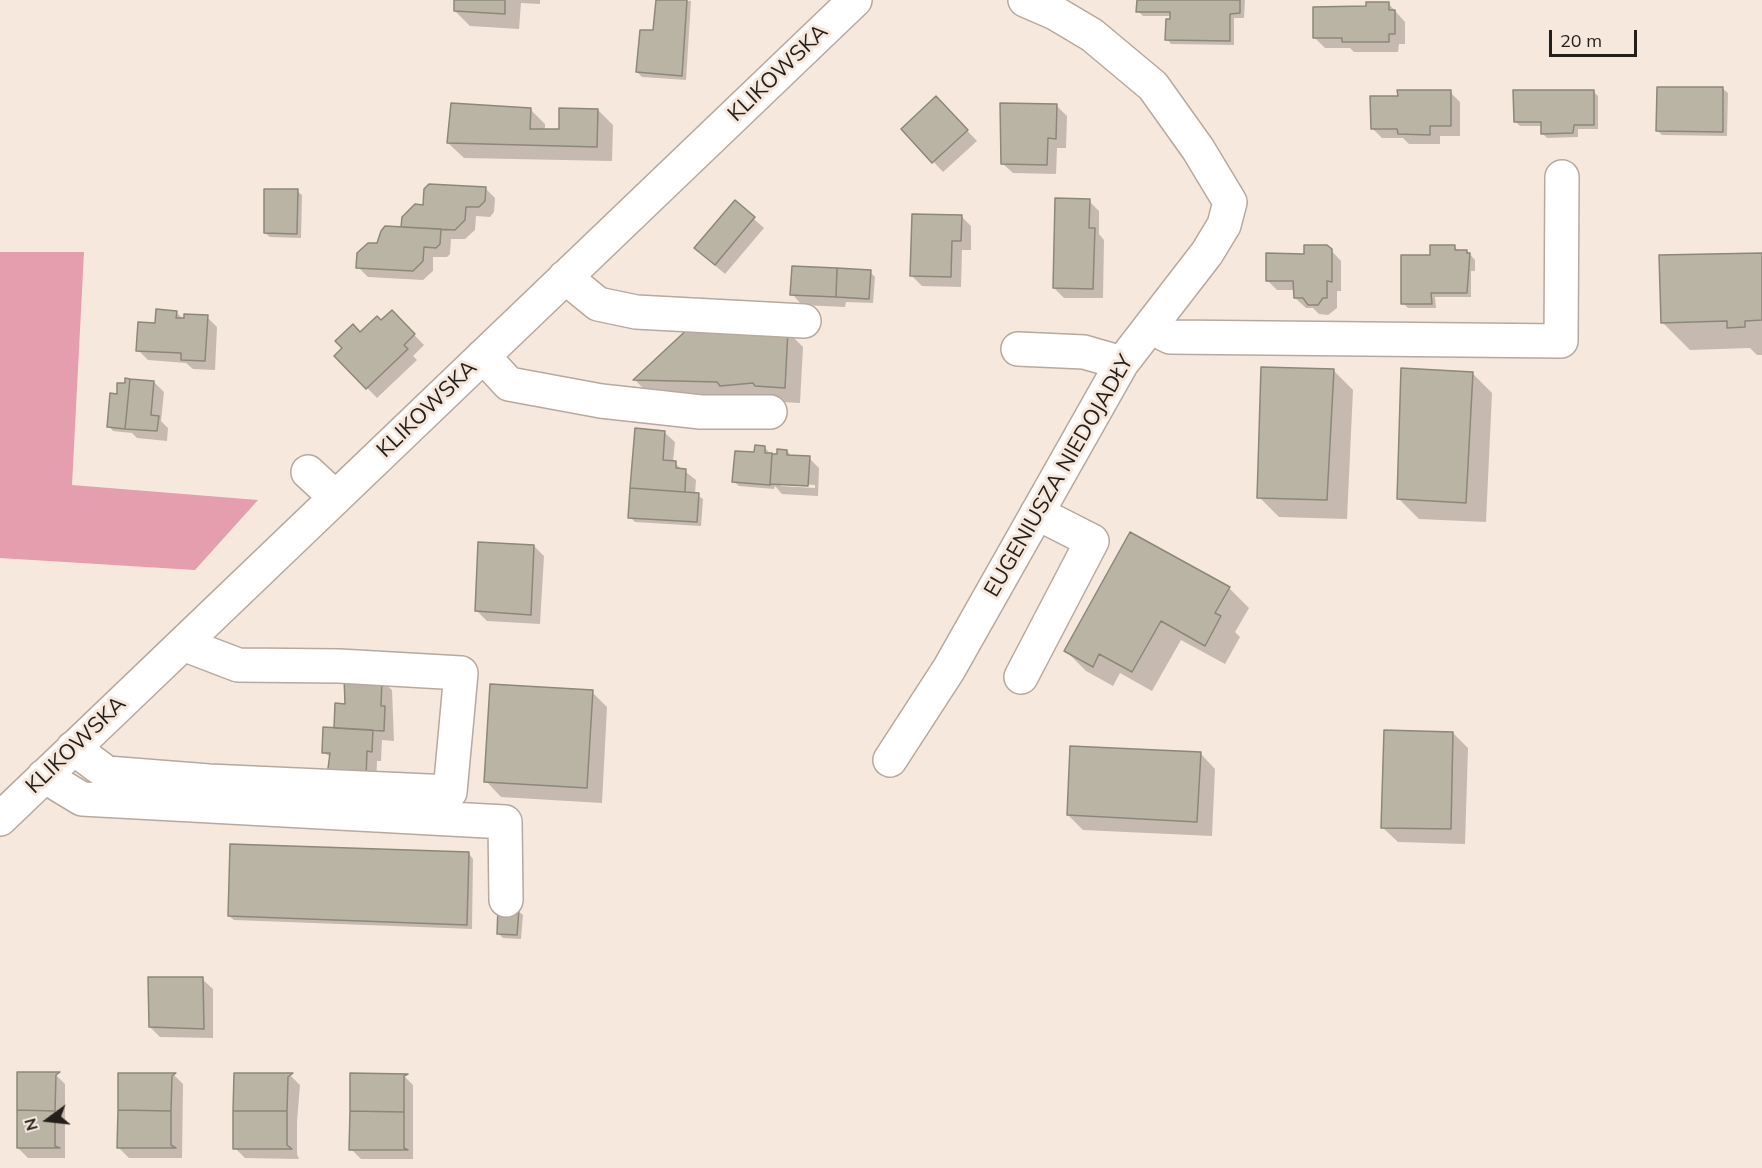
<!DOCTYPE html>
<meta charset="utf-8">
<style>
body{margin:0}
#map{position:relative;width:1762px;height:1168px;overflow:hidden;background:#f7e8dd;font-family:Mulish,sans-serif}
canvas{display:block}
.north{position:absolute;left:18px;top:1090px;width:60px;height:60px;-webkit-text-stroke:4px #f7e8dd;paint-order:stroke;rotate:255deg;font-size:16px;font-weight:700;line-height:24px;text-align:center;color:#251f1b}
.north::after{content:'';display:block;margin:auto;width:21px;height:27px;background:#251f1b;clip-path:polygon(50% 0,100% 100%,50% 72%,0 100%)}
.scale{position:absolute;left:1549px;top:30px;width:88px;height:27px;box-sizing:border-box;border:3px solid #251f1b;border-top:0;padding-left:8px;font-size:18px;line-height:21px;white-space:nowrap;color:#251f1b;-webkit-text-stroke:4px #f7e8dd;paint-order:stroke}
</style>
<div id="map">
<canvas width="1762" height="1168"></canvas>
<div class="north">N</div>
<div class="scale">20 m</div>
</div>
<script>
const ctx = document.querySelector('canvas').getContext('2d');
ctx.lineJoin = 'round';
function fillPath(path, color) { ctx.fillStyle = color; ctx.fill(path, 'evenodd'); }
function strokePath(path, color, width, dash) { ctx.strokeStyle = color; ctx.lineWidth = width; ctx.lineCap = dash ? 'butt' : 'round'; ctx.setLineDash(dash || []); ctx.stroke(path); }
function drawText(font, color, halo, rows, align = 'center') {
  ctx.font = font + ' Mulish,sans-serif'; ctx.lineWidth = 6; ctx.setLineDash([]); ctx.textBaseline = 'middle'; ctx.strokeStyle = halo; ctx.fillStyle = color; for (const [text, x, y, turn = 0] of rows) {
    ctx.save(); ctx.translate(x, y); ctx.rotate((+turn || 0) * Math.PI / 180); ctx.textAlign = isNaN(turn) ? turn : align; if (halo) ctx.strokeText(text, 0, 0); ctx.fillText(text, 0, 0); ctx.restore();
  }
}
fillPath(new Path2D(`
 M0 252H84L72 485 258 500 195 570 0 558Z`), '#e49eae');
fillPath(new Path2D(`
 M456 0H540V4L521 3 519 29 470 26 455 11Z
 M657 0 691 1 686 80 642 77 637 72 655 32Z
 M1138 0H1245L1244 18H1234V45L1171 44 1167 39 1171 16H1143L1138 11Z
 M1388 3 1405 22V44H1399L1398 52H1354L1350 48H1325L1315 38 1368 8Z
 M1723 89 1728 93 1727 136 1662 135 1658 131Z
 M1593 91 1598 96V129H1578V137L1547 138 1542 133V126H1520L1515 121Z
 M1450 92 1460 102V136H1440V144H1409L1403 138H1382L1372 128 1399 98Z
 M1001 104 1057 106 1067 116 1066 148H1057L1056 174 1013 173 1002 163Z
 M452 105 530 109 545 124V130L560 131 598 110 613 125 612 161 464 158 448 143Z
 M946 108 977 141 943 172 903 129Z
 M485 188 495 198 494 212 490 217 476 216 475 230 465 239H451L450 254 447 257H433V271L423 280 368 277 358 267 378 245 402 228 424 206Z
 M297 191 302 195 301 238 270 237 265 233Z
 M1089 201 1099 211V234L1104 240 1103 298H1064L1054 288Z
 M735 202 764 228 725 274 706 258Z
 M961 216 971 226V250H962L961 287 922 286 912 276Z
 M1327 246 1341 261V291H1337V308L1328 315 1319 314 1313 308H1306L1295 298V290H1277L1267 280 1305 255Z
 M1454 247 1459 251H1467L1475 260V271H1471V297H1435L1436 308H1408L1403 303Z
 M1762 255V355H1757L1750 348 1690 350 1662 322Z
 M870 272 875 277 873 303 846 302 845 307 802 305 792 294Z
 M176 312 185 321 207 317 217 327 215 370 193 369 186 363 148 360 138 350 157 324Z
 M392 312 424 345 413 356 417 360 377 398 336 356Z
 M692 327 787 331 803 347 800 403 650 395 635 380Z
 M1333 370 1353 390 1347 519 1279 517 1259 497Z
 M1472 373 1492 393 1486 522 1419 519 1399 499Z
 M154 382 164 392 161 421 168 428 167 441 137 438 132 433 113 431 109 426 118 395Z
 M664 432 675 442 673 462 696 480 695 494 703 499 701 526 635 522 630 517Z
 M765 448 772 455 787 451 792 456 809 458 819 468 818 496 782 494 775 486 774 489 739 486 734 482 756 453ZM781 483 815 485V488L781 486Z
 M534 546 544 556 540 624 487 621 477 611Z
 M1229 588 1249 608 1235 632 1240 637 1225 664 1181 640 1152 691 1120 673 1113 686 1086 671 1066 651Z
 M381 680 392 690 394 741 382 740 381 761H377L376 787 323 752 346 706Z
 M592 692 607 707 602 803 501 797 486 781Z
 M1453 733 1468 748 1465 844 1398 842 1382 827Z
 M1200 753 1215 769 1212 836 1083 830 1068 815Z
 M469 854 473 859 472 929 234 920 229 916Z
 M518 911 523 915 521 939 503 938 498 933Z
 M202 979 213 989V1038L160 1037 150 1027Z
 M55 1074 65 1084V1158H28L18 1148Z
 M119 1074H173L183 1084 182 1158H129L119 1148Z
 M290 1075 300 1085 297 1122V1154L299 1159 245 1158 235 1148Z
 M403 1075 413 1085V1159H361L351 1149Z`), '#0003');
const building = new Path2D(`
 M454 0H505V14L454 11Z
 M656 0H687L682 76 636 72 640 30H653Z
 M1137 0H1240V13L1230 14V41L1165 40 1166 19H1170V12H1136Z
 M1366 2H1389V10H1395V34H1389V42H1342V38H1313V7L1366 6Z
 M1657 87H1723V132L1656 131Z
 M1397 90H1451V126H1430V135L1398 134 1397 129H1371L1370 96H1398Z
 M1513 90H1594V125H1574L1573 133 1541 134V122H1514Z
 M936 96 968 130 932 163 901 129Z
 M451 103 531 108 530 129H559V108L598 109 597 147 447 143Z
 M1000 103 1057 104 1056 139 1048 138 1047 165 1001 164Z
 M429 184 486 187 485 201 479 207H466L465 220 455 230 401 227 402 217 415 204 423 205 424 189Z
 M264 189H298L297 234 264 233Z
 M1055 198 1090 199 1089 228H1095L1093 289 1053 288Z
 M735 200 755 217 715 265 694 248Z
 M912 214 962 215 961 241H952L951 277 910 276Z
 M385 226 441 229 440 244 436 248 424 247 423 261 413 271 356 268 357 253 368 243H377L381 231Z
 M1304 245H1327L1332 249V282L1327 281V298H1323L1318 305H1308L1303 298H1294L1293 281H1266V253L1304 254Z
 M1430 245H1455V250H1467V253H1470L1467 293H1431L1432 304H1401V255H1430Z
 M1762 253V320L1745 321V327L1727 328V321L1661 323 1659 255Z
 M792 266 837 268 836 297 790 295Z
 M837 268 871 270 869 299 836 297Z
 M156 309 177 311 176 318H184V314L208 315 205 361 181 360V353L136 351 138 322 155 323Z
 M392 310 415 334 404 345 408 349 366 389 334 356 342 348 335 341 353 324 360 332 377 316 381 320Z
 M692 325 788 330 785 388 755 386 753 383 720 386 717 382 633 380Z
 M1261 367 1334 369 1327 500 1257 498Z
 M1401 368 1473 372 1466 503 1397 499Z
 M125 378 130 379 125 429 107 427 110 393 117 394V383H125Z
 M130 379 154 381 151 415 159 416 157 431 125 429Z
 M635 428 665 431 663 460 676 461V468L686 469 685 492 630 488Z
 M755 445 765 446V453H772L770 485 732 482 735 451 754 452Z
 M777 449 787 450V455L810 456 808 486 770 484 772 454H777Z
 M630 488 699 493 697 522 628 518Z
 M1130 532 1230 587 1215 613 1221 616 1205 646 1161 621 1132 672 1099 654 1093 667 1064 651Z
 M478 542 534 545 531 615 475 611Z
 M344 677 382 679 381 706H385L384 731 334 728 335 703 345 704Z
 M490 684 593 690 587 788 484 782Z
 M323 727 373 730 372 752 367 751 366 778 327 776 330 753H322Z
 M1384 730 1453 732 1451 829 1381 828Z
 M1070 746 1201 752 1197 822 1067 815Z
 M230 844 469 852 467 925 228 916Z
 M498 907 519 909 517 935 497 934Z
 M148 977H203L204 1029 149 1027Z
 M17 1072H60L56 1075 55 1111 17 1110Z
 M118 1073H176L172 1076 171 1111 118 1110Z
 M234 1073H293L288 1077 287 1111H233Z
 M350 1073 408 1074 404 1076V1112L350 1111Z
 M17 1110 55 1111V1146L60 1148H17Z
 M118 1110 171 1111V1145L176 1148H117Z
 M233 1111H287V1145L292 1149H233Z
 M350 1111 404 1112V1148L408 1150H349Z`);
fillPath(building, '#bab4a5');
strokePath(building, '#8d8779', 1.5);
const minor = new Path2D(`
 M565 277 598 304 636 312 804 321
 M1150 327 1170 337 1561 341 1562 177
 M1018 349 1084 352 1122 363
 M483 356 509 384 601 401 701 412H770
 M308 472 335 497
 M1021 677 1092 541 1037 513
 M73 748 107 773 209 781 450 792 461 673 339 666 238 665 183 644
 M890 760 949 669 1122 363 1207 253 1224 225 1230 202 1198 149 1153 86 1092 35 1055 13 1025 0
 M44 776 82 799 505 822 506 900
 M0 819 855 0`);
strokePath(minor, '#b7a99e', 36);
strokePath(minor, '#fff', 33);
drawText('22px', '#251f1b', '#f7e8dd', [
 ["KLIKOWSKA",778,73,-44],
 ["KLIKOWSKA",427,409,-44],
 ["EUGENIUSZA NIEDOJADŁY",1059,476,-60],
 ["KLIKOWSKA",76,745,-44]
]);
</script>
